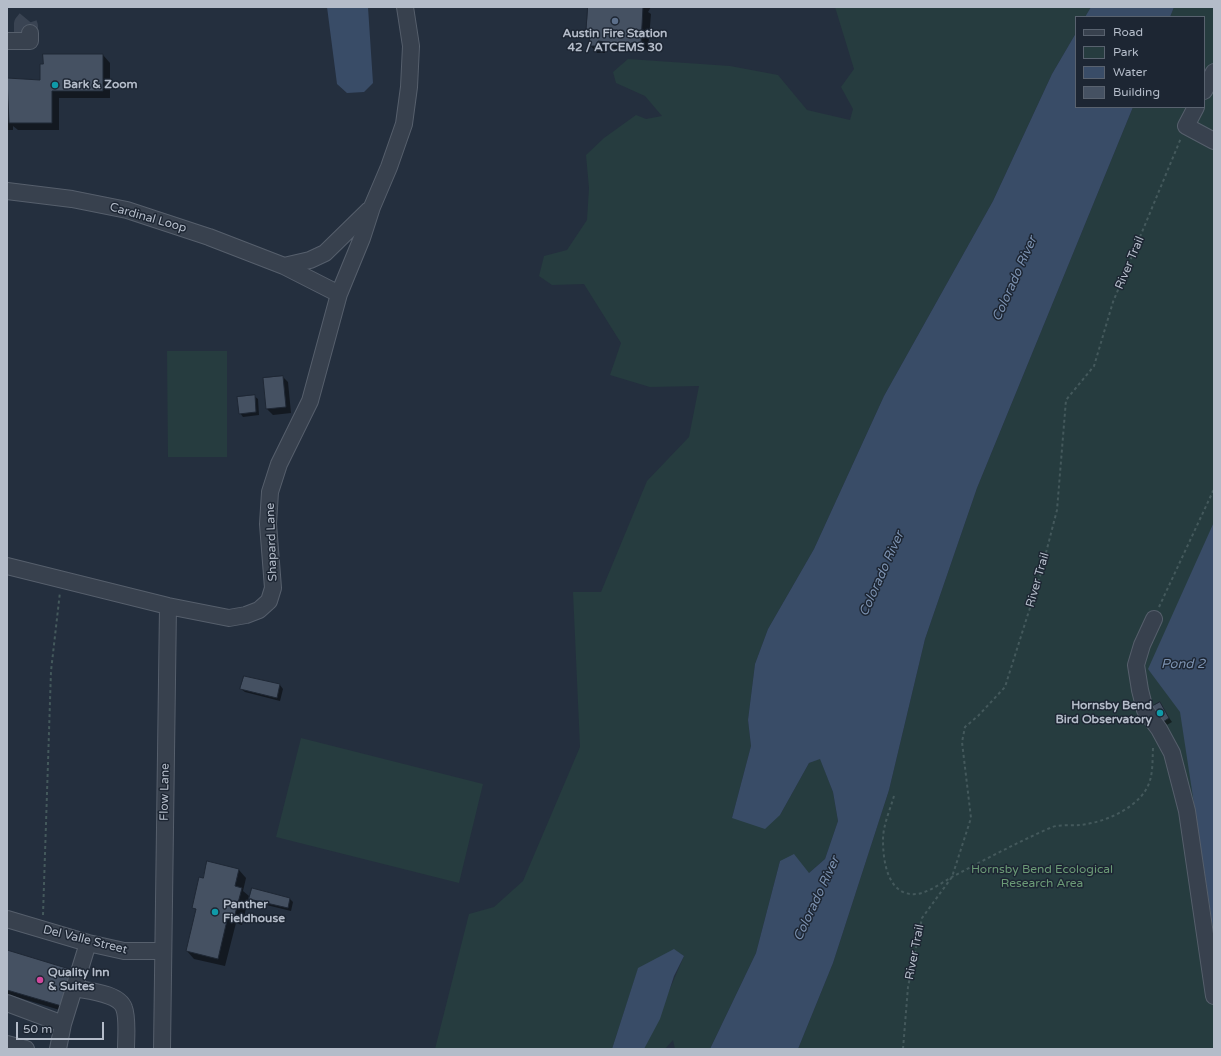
<!DOCTYPE html>
<style>
body{margin:0}
#map{position:relative;width:1221px;height:1056px;overflow:hidden;background:#242f3e;font-family:"Varela Round",sans-serif}
canvas{display:block}
.frame{position:absolute;inset:0;border:8px solid #b4bcc9;pointer-events:none}
.legend{position:absolute;left:1075px;top:16px;width:130px;height:92px;box-sizing:border-box;background:#1d2633;border:1px solid #59626f;margin:0;padding:5px 7px;list-style:none;font-size:12px;color:#b4bcc9}
.legend li{display:flex;align-items:center;gap:8px;height:20px}
.legend b{width:20px;border:1px solid #59626f}
.scale{position:absolute;left:16px;top:1022px;width:88px;height:18px;box-sizing:border-box;border:2px solid #b4bcc9;border-top:0;padding-left:5px;font-size:12px;line-height:14px;white-space:nowrap;color:#b4bcc9;-webkit-text-stroke:3px #1d2633;paint-order:stroke}
</style>
<div id="map">
<canvas width="1221" height="1056"></canvas>
<div class="frame"></div>
<ul class="legend">
<li><b style="height:5px;background:#38414e"></b>Road</li>
<li><b style="height:11px;background:#263c3f"></b>Park</li>
<li><b style="height:11px;background:#394c67"></b>Water</li>
<li><b style="height:11px;background:#455162"></b>Building</li>
</ul>
<div class="scale">50 m</div>
</div>
<script>
const ctx = document.querySelector('canvas').getContext('2d');
ctx.lineJoin = 'round';
function fillPath(path, color) { ctx.fillStyle = color; ctx.fill(path, 'evenodd'); }
function strokePath(path, color, width, dash) { ctx.strokeStyle = color; ctx.lineWidth = width; ctx.lineCap = dash ? 'butt' : 'round'; ctx.setLineDash(dash || []); ctx.stroke(path); }
function drawText(font, color, halo, rows, align = 'center') {
  ctx.font = font + ' "Varela Round",sans-serif'; ctx.lineWidth = 3; ctx.setLineDash([]); ctx.textBaseline = 'middle'; ctx.strokeStyle = halo; ctx.fillStyle = color; for (const [text, x, y, turn = 0] of rows) {
    ctx.save(); ctx.translate(x, y); ctx.rotate((+turn || 0) * Math.PI / 180); ctx.textAlign = isNaN(turn) ? turn : align; if (halo) ctx.strokeText(text, 0, 0); ctx.fillText(text, 0, 0); ctx.restore();
  }
}
fillPath(new Path2D(`
 M835 7H1091L1085 17H1076V33L1052 74 993 201 884 396 814 549 768 629 755 664 748 720 751 746 732 818 780 815 809 763 820 758 833 792 838 821 825 859 809 873 780 861 756 953 710 1049H675L673 1040 665 1049H644L684 956 674 950 638 969 612 1049H435L469 914 494 907 523 881 580 747 573 592H601L647 481 689 437 699 386 650 387 610 375 621 343 584 284 552 285 539 276 544 256 567 250 587 220 589 188 586 155 604 138 636 115 646 119 662 116 645 96 616 83 613 72 628 59 730 66 778 75 807 110 850 120 853 109 841 87 854 69Z
 M1174 7H1214V1049H798L833 963 889 790 925 639 977 488 1133 107H1204V17H1170Z
 M167 351H227V457H168Z
 M301 738 483 784 459 883 276 837Z`), '#263c3f');
fillPath(new Path2D(`
 M327 7H368L373 83 364 92 347 93 337 84Z
 M1091 7H1174L1170 17H1085Z
 M1076 33V107H1133L977 488 925 639 889 790 833 963 798 1049H710L756 953 780 861 794 854 809 873 825 859 838 821 833 792 820 759 809 763 780 815 765 829 732 818 751 746 748 720 755 664 768 629 814 549 884 396 993 201 1052 74Z
 M1214 522V935L1180 712 1148 669Z
 M674 949 684 956 674 976 660 1019 644 1049H612L638 968Z`), '#394c67');
fillPath(new Path2D(`
 M589 7H651L648 12 651 14 648 50H638V52L605 48V53H597L590 45V37L587 34Z
 M103 55 110 63V98H59V130H18L13 126V130H7V79L41 81Z
 M283 377 288 382 291 413 273 415 267 409 264 378Z
 M254 396 258 399 259 415 243 417 240 413Z
 M280 685 283 689 280 701 245 692 241 689Z
 M1159 703 1172 722 1165 726Z
 M208 863 239 870 246 878 243 891 249 896 242 925 236 923 225 966 194 959 187 951 197 911 193 907 204 880Z
 M250 899H290L293 902 291 911 254 902Z
 M7 951 73 1014 7 994Z`), '#0007');
const building = new Path2D(`
 M588 7H643L641 43H631L630 45 598 41 597 46H589L590 35H586Z
 M43 54H103V91H52V123H9L7 78 40 80V64H43Z
 M283 376 286 407 266 409 263 378Z
 M255 395 256 412 239 414 237 397Z
 M244 676 280 684 277 698 240 689Z
 M1160 702 1169 718 1160 724 1151 707Z
 M207 861 239 869 235 886 242 888 234 918 228 916 218 959 186 951 196 909 192 908 199 877 203 878Z
 M252 888 290 898 288 908 249 899Z
 M7 950 76 971 65 1007 7 990Z`);
fillPath(building, '#455162');
strokePath(building, '#1f2835', 1);
strokePath(new Path2D(`
 M22 33V23L27 17 30 26V33`), '#3a4453', 16, [16, 8]);
const minor = new Path2D(`
 M7 41H30V33
 M1204 91 1214 72
 M1196 107 1186 126 1214 141
 M7 191 72 199 127 210 209 237 284 266 339 294
 M284 266 310 260 325 253 369 210
 M7 566 168 606 229 618 246 615 259 610 269 601 273 588 268 524 270 492 279 464 310 401 339 294 362 238 372 207 389 167 404 124 409 87 411 46 405 7
 M1154 619 1142 645 1136 665 1140 690 1145 710 1159 729 1172 753 1187 811 1214 996
 M7 919 88 943 124 951H163
 M74 988C88 991 119 993 124 1008 128 1018 126 1038 126 1049
 M7 1003 63 1024 88 943
 M7 1044 26 1049
 M58 1049 63 1024
 M162 1049 168 606`);
strokePath(minor, '#565f6c', 18);
strokePath(new Path2D(`
 M1159 607 1214 489
 M894 796C890 810 883 825 883 840 883 862 888 897 917 894 930 892 941 883 952 877 984 860 1016 843 1050 828 1058 824 1070 826 1080 825 1098 823 1118 816 1133 804 1154 787 1152 772 1153 748
 M43 915 51 671 60 592
 M903 1049 908 987 922 918 952 877 971 818 962 742 965 727 978 716 1005 687 1040 576 1057 510 1066 400 1094 366 1113 302 1181 138`), '#44595c', 2, [3, 3]);
strokePath(minor, '#38414e', 16);
for (const [x, y, r, color] of [
 [615,21,4,"#5c6f8a"],
 [55,85,4,"#0f9aa8"],
 [1160,713,4,"#0f9aa8"],
 [215,912,4,"#0f9aa8"],
 [40,980,4,"#d1479c"]
]) { const dot = new Path2D(); dot.arc(x, y, r, 0, 2 * Math.PI); ctx.fillStyle = color; ctx.fill(dot); strokePath(dot, '#1d2633', 1.5); }
drawText('bold 12px', '#b4bcc9', '#1d2633', [
 ["Austin Fire Station",615,34,"center"],
 ["42 / ATCEMS 30",615,48,"center"],
 ["Bark & Zoom",63,85],
 ["Hornsby Bend",1152,706,"right"],
 ["Bird Observatory",1152,720,"right"],
 ["Panther",223,905],
 ["Fieldhouse",223,919],
 ["Quality Inn",48,973],
 ["& Suites",48,987]
], 'left');
drawText('12px', '#b4bcc9', '#1d2633', [
 ["Cardinal Loop",148,218,16],
 ["River Trail",1130,263,-67],
 ["Shapard Lane",272,542,-92],
 ["River Trail",1038,580,-74],
 ["Flow Lane",165,792,-89],
 ["Del Valle Street",85,940,14],
 ["River Trail",915,952,-79]
]);
drawText('12px', '#6b9a76', '#1d2633', [
 ["Hornsby Bend Ecological",1042,870],
 ["Research Area",1042,884]
]);
drawText('italic 13px', '#7c92b1', '#1d2633', [
 ["Colorado River",1015,279,-66],
 ["Colorado River",882,574,-66],
 ["Pond 2",1183,665],
 ["Colorado River",817,899,-65]
]);
</script>
